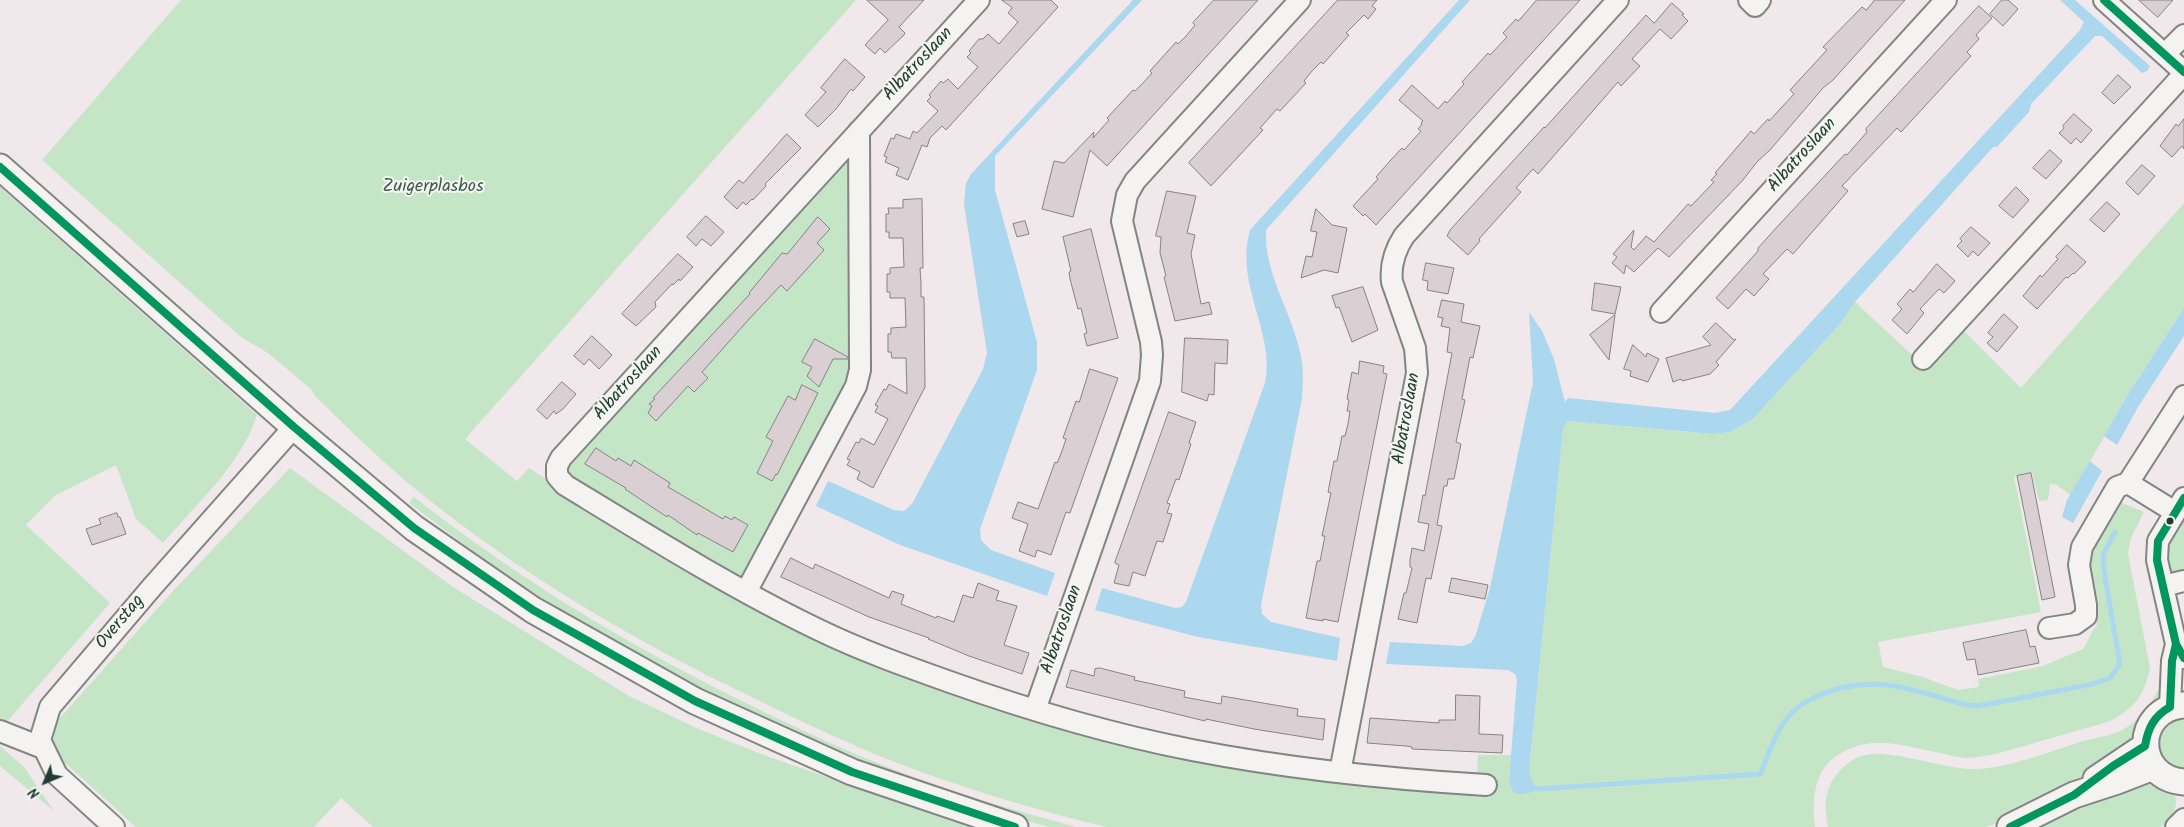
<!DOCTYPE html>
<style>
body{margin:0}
#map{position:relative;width:2184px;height:827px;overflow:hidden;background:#f0e8ea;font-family:Kalam,sans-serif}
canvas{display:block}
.north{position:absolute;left:20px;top:757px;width:50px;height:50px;-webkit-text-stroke:4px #f6f6f2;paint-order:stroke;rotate:225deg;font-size:14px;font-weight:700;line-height:20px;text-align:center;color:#1f3d34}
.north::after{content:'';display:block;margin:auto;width:18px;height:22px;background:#1f3d34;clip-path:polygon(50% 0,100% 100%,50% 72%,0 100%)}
</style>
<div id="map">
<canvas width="2184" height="827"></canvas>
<div class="north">N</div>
</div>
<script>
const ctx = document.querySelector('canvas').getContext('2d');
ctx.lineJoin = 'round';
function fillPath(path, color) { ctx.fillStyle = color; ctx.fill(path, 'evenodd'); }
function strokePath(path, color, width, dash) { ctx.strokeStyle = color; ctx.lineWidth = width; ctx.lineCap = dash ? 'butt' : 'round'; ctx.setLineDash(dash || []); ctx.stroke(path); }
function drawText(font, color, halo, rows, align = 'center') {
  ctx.font = font + ' Kalam,sans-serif'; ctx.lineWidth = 4; ctx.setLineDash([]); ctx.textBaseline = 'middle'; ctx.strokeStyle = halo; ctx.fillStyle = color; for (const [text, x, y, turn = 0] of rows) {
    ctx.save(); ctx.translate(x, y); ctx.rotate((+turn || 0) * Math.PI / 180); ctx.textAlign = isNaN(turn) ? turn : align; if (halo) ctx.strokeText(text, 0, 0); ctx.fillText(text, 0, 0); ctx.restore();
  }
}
fillPath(new Path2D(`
 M181 0H856L465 439 517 481 529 468 628 532 721 586 1124 739 1491 786V776L1477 775 1478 755H1511L1509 781H1532L1529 771 1563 429 1567 421 1714 434 1730 432 1753 419 1841 323 1855 302 1925 367 1962 329 2021 388 2184 203V308L2127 396 2071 495 2055 484H2050L2048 500 2039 501 2032 472 2014 476 2041 612 1878 642 1883 667 1923 677 1958 690 1979 687 1978 679 2043 666 2083 649C2089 641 2090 632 2097 625L2085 565 2087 551 2115 500 2144 512 2130 540 2128 554 2150 668C2143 698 2135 708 2108 722 2082 729 2056 737 2031 744 2010 750 1989 757 1967 758 1959 758 1949 755 1941 753 1901 746 1871 732 1835 757 1813 773 1812 803 1815 827H1106C1032 809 958 787 887 759 835 738 784 713 733 688 622 634 516 570 419 492 382 462 349 429 315 396L311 389 268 353 241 337 42 160Z
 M850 152 855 351 848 381 744 584 562 472Z
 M0 187 257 415C241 465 197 503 163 543L136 519 116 465 56 495 26 525 110 603 5 724 0 719Z
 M290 468 453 587 629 696 701 730 769 757 971 827H373L341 798 314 827H136L64 762 54 746 52 727 174 590Z
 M414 497C519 579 624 643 744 702 790 725 837 747 885 766 947 791 1011 809 1076 827H1049L1019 819 848 759 717 699 594 634 469 548 409 503Z
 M2184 515V593L2174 584 2163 557Z
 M2168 689 2138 735 2067 788 1995 824 1986 827H1828C1824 809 1824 788 1838 773 1845 765 1854 757 1866 755 1893 749 1943 769 1974 769 2002 770 2052 751 2080 742 2094 738 2111 736 2124 729 2140 720 2150 706 2158 690Z
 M2184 710V772L2159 760 2154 734Z
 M0 746 24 767 54 811 0 766Z
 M2146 781C2150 781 2155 780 2159 781 2183 788 2180 817 2160 827H2034L2101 796Z`), '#c5e5c7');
fillPath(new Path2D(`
 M1133 0H1142L995 156V190L1037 342V370L980 529 981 540 991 550 1055 573 1047 596 900 545 816 506 828 481 894 510 904 511 912 504 983 369 987 353 964 204 966 183 971 174Z
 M1459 0H1470L1266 230C1264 274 1291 310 1300 352 1304 367 1303 383 1302 398L1261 605 1262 614 1271 622 1340 638 1337 661 1198 637 1095 610 1102 588 1175 608 1182 607 1186 602 1265 383C1276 334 1234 284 1250 230Z
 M2060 0H2075L2150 66 2147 71 2142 73 2102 36H2095L2031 104 2029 112 1997 147H1993L1855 302 1841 323 1753 419 1730 432 1714 434 1567 421 1563 429 1529 771 1532 781 1538 789C1529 794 1523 796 1513 792L1509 781 1517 680 1515 674 1508 670 1386 664 1390 642 1463 646 1471 643 1475 637 1490 588 1533 382 1529 312 1542 331 1554 359 1565 402 1568 398 1715 413 1730 410 2080 30 2084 22Z
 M2184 308V336L2138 407 2117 445 2104 436 2127 396Z
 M2090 461 2102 471 2073 523 2062 517 2067 500Z`), '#abd8ee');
strokePath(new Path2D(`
 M1538 789 1760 774C1768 756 1775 733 1787 718 1795 708 1806 701 1818 696 1872 671 1914 691 1967 705L1979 706 2093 684 2110 678 2120 664 2105 577 2103 555 2115 532`), '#abd8ee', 5);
const building = new Path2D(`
 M867 0H924L899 27 905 33 904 35 885 53 880 48 875 54 865 45 888 20Z
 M1002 0H1051L1058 7 946 130 942 126 930 138 927 147 922 145 908 180 896 175 899 168 885 162 887 157 884 156 891 138 894 139 896 134 910 139 913 131 917 133 938 111 927 101 931 97 929 95 941 81 943 83 948 79 958 89 978 67 967 57 971 53 969 51 979 39H983L988 34 999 44 1018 22 1008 13 1012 8Z
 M1214 0H1258L1107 166 1090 150 1073 217 1042 209 1054 161 1064 163 1094 132 1093 138 1109 120 1107 118 1133 90 1135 91 1144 82 1152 73 1150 71 1176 42 1178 44 1187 35 1195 25 1193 23Z
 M1338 0H1377L1372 6 1376 9 1368 19 1364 15 1346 33 1349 35 1323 64 1321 62 1312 71 1304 81 1306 83 1280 111 1277 109 1260 128 1263 130 1211 186 1189 163Z
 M1537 0H1580L1376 225 1365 214 1363 216 1353 206 1378 179 1376 177 1389 162 1402 148 1404 150 1421 131 1418 129 1422 124 1421 123 1423 121 1399 100 1412 85 1438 109 1445 101 1447 103 1464 84 1462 82 1488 53 1490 55 1507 37 1503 33 1516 19 1518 21Z
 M1875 0H1905L1833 80 1823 88 1770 150 1757 162 1743 180 1669 257 1658 248 1634 272 1626 265 1624 274 1612 263 1617 257 1613 254 1634 230 1631 247 1634 250 1646 236 1654 242 1688 204 1691 206 1714 182 1711 180 1717 174 1715 173 1751 131 1754 134 1768 119 1769 121 1794 94 1790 90 1827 50 1823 47 1862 7 1866 10Z
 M2002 0H2008L2018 9 2003 26 1990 14Z
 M2139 0H2173L2158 17Z
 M1672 3 1684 14 1682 15 1688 21 1671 39 1660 29 1632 59 1640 66 1621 86 1618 82 1538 174 1533 169 1516 188 1521 192 1479 239 1480 241 1468 255 1447 236 1450 230 1544 127 1545 128 1646 15 1654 23Z
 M1979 6 1992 18 1976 35 1979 39 1967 52 1971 56 1901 132 1897 128 1842 186 1848 191 1793 254 1787 249 1763 274 1769 279 1754 296 1746 289 1728 309 1716 298 1758 251V248L1777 227 1845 154 1847 155 1867 132 1866 129Z
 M845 59 865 77 853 91 851 89 836 109 818 127 805 115 826 92 821 88Z
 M2118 75 2131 87 2114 104 2102 93Z
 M2074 114 2092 130 2081 143 2076 138 2071 144 2059 133 2064 128 2063 126Z
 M2184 119V149L2182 146 2172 157 2160 146 2176 124 2178 126Z
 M787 134 801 148 765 184 766 186 753 200 752 199 746 205 743 202 737 209 724 197 739 180 743 183Z
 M2050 150 2062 161 2046 179 2033 168Z
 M2142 165 2155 176 2138 195 2126 183Z
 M2016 187 2029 200 2013 218 1999 206Z
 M1167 191 1196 196 1187 233 1195 235 1191 254 1201 304 1209 302 1212 314 1175 321 1164 277 1166 276 1160 253 1161 237 1156 236Z
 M922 199 923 268H920L921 283V297H924L925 387 873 488 857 479 860 472 847 465 850 460 847 459 856 442 859 443 861 438 874 445 888 419 875 412 878 406 875 405 884 389 886 390 889 384 907 394 906 358H892L891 352H888V334H891V328L906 327 905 298H890V292H887V274H890V268L904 267 903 238H889V232H886V214H889L888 208H903V200Z
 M2107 202 2120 214 2104 232 2090 220Z
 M1316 209 1332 225 1347 228 1338 273 1324 270 1301 278 1306 256 1312 257 1317 232 1311 231Z
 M706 216 724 232 711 246 702 239 696 246 687 237Z
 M818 217 830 229 817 243 824 250 787 291 781 285 750 318 702 372 708 378 694 392 688 386 656 421 648 413 652 406 649 404 655 399 653 398 750 294 749 293 782 253 787 254Z
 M1025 221 1029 234 1017 237 1013 224Z
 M1971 227 1990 243 1978 256 1973 251 1968 257 1957 246 1962 241 1960 239Z
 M1091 229 1118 338 1087 346 1084 334 1087 333 1081 308 1078 309 1070 279 1069 272 1071 271 1063 237Z
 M2067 245 2086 262 2074 274 2073 273 2068 278 2066 277 2037 309 2023 296 2040 275 2042 277 2058 259 2056 257Z
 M678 254 693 267 680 281 679 279 673 285 672 284 655 302 656 307 636 326 622 314Z
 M1426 263 1454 268 1448 294 1427 290 1428 281 1423 280Z
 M1937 264 1955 281 1944 293 1939 289 1920 309 1924 313 1907 334 1892 320 1902 309 1897 304 1910 289 1913 292Z
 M1595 283 1621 287 1615 314 1592 310Z
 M1363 287 1378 330 1352 342 1339 307 1336 308 1332 296Z
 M1442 300 1464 304 1461 322 1480 326 1473 358 1470 357 1462 399 1465 400 1456 442 1461 444 1454 479H1448L1447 486H1444L1437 525 1442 526 1431 579 1426 578 1417 623 1398 619 1404 593H1406L1412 568 1410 567V560L1412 548 1424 551 1429 524 1418 522 1423 495 1425 496 1452 353 1447 352 1450 328 1441 326 1443 318 1438 317Z
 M2004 314 2018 327 1997 352 1987 343 1993 337 1988 333Z
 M1615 315 1609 360 1590 335Z
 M1716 323 1734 340 1736 339 1716 362 1719 365 1710 374 1682 381 1681 379 1673 382 1666 358 1711 345 1703 337Z
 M592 336 612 355 599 369 589 359 584 365 574 356Z
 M1185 338 1228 340 1227 364 1215 363 1214 395 1209 394 1207 401 1182 392Z
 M815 339 848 357V359H833L819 387 807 376 812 367 802 362Z
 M1633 345 1646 357 1647 353 1659 359 1648 382 1630 376 1631 371 1624 369Z
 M1360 361 1384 366 1383 373 1387 374 1338 622 1323 619V621L1306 618 1317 561H1320L1325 536H1322L1331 493 1328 492 1334 461H1337L1342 436H1345L1348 424 1350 411H1347L1349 400 1347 399 1352 372 1358 374Z
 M1090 369 1118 378 1070 513 1066 512 1051 555 1037 550 1035 557 1019 551 1028 524 1012 518 1018 502 1038 509 1055 462 1057 463 1062 451 1066 439 1063 438 1076 401 1079 402Z
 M562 382 576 394 563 409 556 414 554 411 547 419 537 410Z
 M802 385 818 393 777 475 776 474 772 481 757 473 773 441 766 437 788 396 795 400Z
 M1169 412 1196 422 1189 443 1191 444 1179 480 1176 479 1167 503 1170 504 1167 513 1172 514 1163 542 1157 541 1145 576 1133 572 1129 586 1114 583 1119 565 1115 563Z
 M596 448 616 461 618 458 631 466 634 460 670 483 668 487 723 519 725 516 732 520 734 517 748 525 733 552 698 533 697 535 668 515 667 517 625 489 626 488 585 464Z
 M2031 473 2055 597 2042 600 2017 476Z
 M117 513 118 517H120L126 534 92 545 86 529 101 524 99 519Z
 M791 558 813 569 815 564 889 598 892 591 904 595 901 604 936 618 937 616 954 622 963 595 973 598 978 583 999 591 996 600 1017 606 1004 645 1029 653 1022 674 969 656 928 639 929 638 869 617 781 577Z
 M1452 578 1488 585 1485 599 1449 592Z
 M2026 630 2030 647 2035 646 2039 663 1978 675 1975 659 1967 660 1963 643Z
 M1100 668 1135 677 1134 680 1185 691 1184 697 1221 704 1222 696 1298 709 1297 716 1325 719 1323 740 1254 729 1206 719 1205 721 1066 687 1071 670 1094 676 1095 669Z
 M1456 695 1480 696 1479 734 1503 735 1502 753 1412 749V747L1406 746 1367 743 1370 718 1439 723V720H1455Z`);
fillPath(building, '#dad0d4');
strokePath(building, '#838484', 1);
const minor = new Path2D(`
 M979 0 561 458 557 466V476L565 485C647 535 730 587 817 629 860 650 905 666 950 682 1029 710 1110 734 1192 750 1289 769 1387 779 1486 785
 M1749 0 1755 6 1760 0
 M2104 0 2184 72
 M2165 54 2184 35
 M1661 312 1946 0
 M1923 359 2184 74
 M2128 483 2184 396
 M2184 498 2158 541 2157 560 2176 644 2184 658
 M2163 586 2184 581
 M746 592 856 386 860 370 859 131
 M2049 628 2075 624 2086 616V605L2079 565 2082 547 2117 487 2128 483 2175 512
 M2170 707 2172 661 2176 644
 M1035 710 1150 381 1152 355 1151 342 1122 221 1127 195 1135 181 1300 0
 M0 731 43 748
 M1340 772 1417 373 1415 348 1392 282C1390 265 1395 250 1404 236L1618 0
 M114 827 57 775 40 740 50 707 152 587 294 427
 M2176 827 2184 819`);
const major = new Path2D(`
 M0 167 294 427 414 528 533 610 695 701 852 772 1015 827
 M2184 705C2133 709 2133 778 2184 782
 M2096 779 2145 746
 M2010 827 2074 795 2117 781 2153 767`);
strokePath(minor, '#838484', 24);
strokePath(major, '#838484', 29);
strokePath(minor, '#f4f3f2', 20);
strokePath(major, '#f4f3f2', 25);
strokePath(new Path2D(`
 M2104 0 2184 72
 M0 167 294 427 414 528 533 610 695 701 852 772 1015 827
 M2184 498 2158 541 2157 560 2176 644 2184 658
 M2010 827 2074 795 2113 766 2145 746C2148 728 2154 716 2170 707L2172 661 2176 644`), '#00965e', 8);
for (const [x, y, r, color] of [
 [2170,521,4.5,"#1f3d34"]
]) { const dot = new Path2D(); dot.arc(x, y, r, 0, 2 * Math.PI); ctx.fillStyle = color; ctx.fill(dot); strokePath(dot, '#f6f6f2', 2); }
drawText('18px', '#1f3d34', '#f6f6f2', [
 ["Albatroslaan",919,65,-47],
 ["Albatroslaan",1803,156,-48],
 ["Albatroslaan",629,384,-48],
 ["Albatroslaan",1408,419,-80],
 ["Overstag",121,623,-50],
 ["Albatroslaan",1063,630,-71]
]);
drawText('18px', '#395e4c', '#f6f6f2', [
 ["Zuigerplasbos",433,188]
]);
</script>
